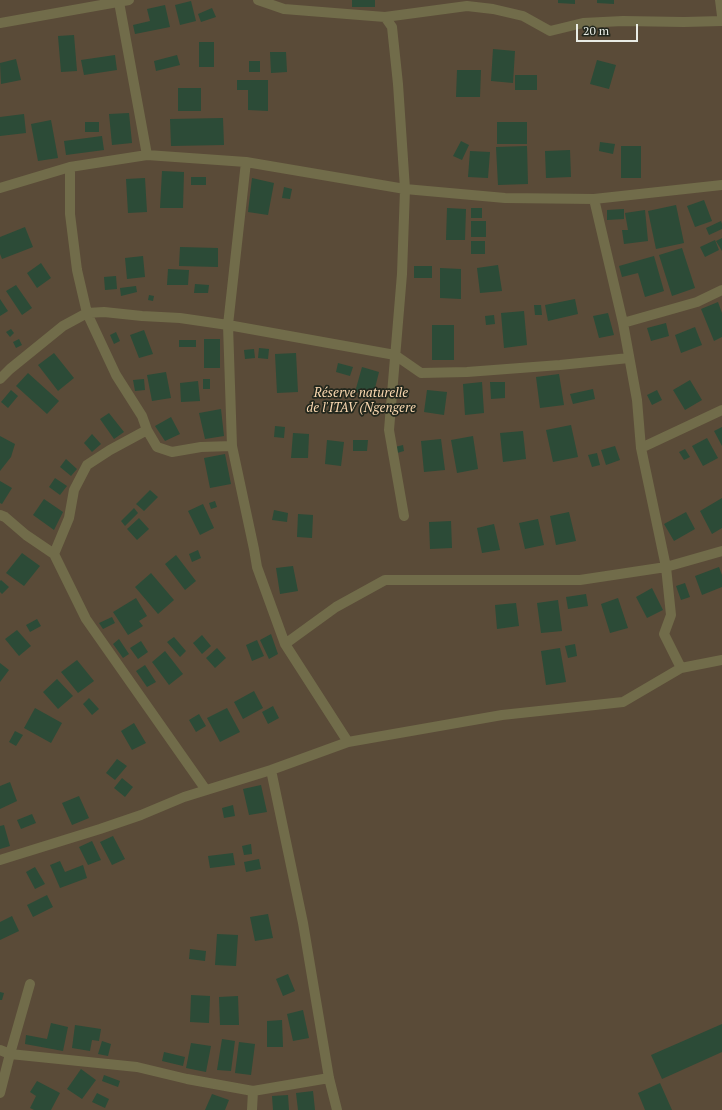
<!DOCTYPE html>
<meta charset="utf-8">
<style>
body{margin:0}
#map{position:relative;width:722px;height:1110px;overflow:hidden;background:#2c3126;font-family:"PT Serif",serif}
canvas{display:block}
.scale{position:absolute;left:576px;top:24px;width:62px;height:18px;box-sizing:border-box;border:2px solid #e9ece5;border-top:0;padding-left:5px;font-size:12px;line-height:14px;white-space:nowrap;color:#e9ece5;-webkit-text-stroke:3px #22271d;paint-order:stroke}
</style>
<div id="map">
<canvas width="722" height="1110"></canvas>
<div class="scale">20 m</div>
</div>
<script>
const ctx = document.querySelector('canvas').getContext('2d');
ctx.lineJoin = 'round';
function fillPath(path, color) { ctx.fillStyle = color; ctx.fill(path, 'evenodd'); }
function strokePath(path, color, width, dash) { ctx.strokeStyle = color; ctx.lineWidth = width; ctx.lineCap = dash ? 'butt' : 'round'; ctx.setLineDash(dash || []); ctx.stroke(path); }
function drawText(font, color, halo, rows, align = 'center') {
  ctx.font = font + ' "PT Serif",serif'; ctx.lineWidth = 3.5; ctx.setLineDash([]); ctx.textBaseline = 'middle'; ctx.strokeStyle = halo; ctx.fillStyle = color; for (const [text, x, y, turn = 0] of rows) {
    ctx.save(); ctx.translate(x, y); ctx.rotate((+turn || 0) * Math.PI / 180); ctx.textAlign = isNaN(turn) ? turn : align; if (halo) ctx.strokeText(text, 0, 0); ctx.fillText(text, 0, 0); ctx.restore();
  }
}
fillPath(new Path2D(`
 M0 0H722V1110H0Z`), '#5a4b38');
fillPath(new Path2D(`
 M352 0H375V7H352Z
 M558 0H575V4L558 3Z
 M597 0H614V4L597 3Z
 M191 1 196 21 180 25 175 5Z
 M165 5 170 27 135 34 133 25 150 21 147 9Z
 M212 8 216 17 201 22 198 14Z
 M74 35 77 71 61 72 58 36Z
 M199 42H214V67H199Z
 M493 49 515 51 513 83 491 81Z
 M270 52H286L287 72 271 73Z
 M115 55 117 70 84 75 81 60Z
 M177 55 180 65 156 71 154 61Z
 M16 59 21 80 1 84 0 63Z
 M597 60 616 65 609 89 590 84Z
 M249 61H260V72H249Z
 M457 70H481L480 97H456Z
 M515 75H537V90H515Z
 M237 80H268V111L248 110V90H237Z
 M178 88H201V111H178Z
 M129 113 132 143 112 145 109 114Z
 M24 114 26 133 0 136V117Z
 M223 118 224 145 171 146 170 119Z
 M51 120 58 158 38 161 31 124Z
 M85 122H99V132H85Z
 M497 122H527V144H497Z
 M102 136 104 150 66 155 64 141Z
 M461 141 469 145 462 160 453 156Z
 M600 142 615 144 613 154 599 151Z
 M527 146 528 184 498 185 496 147Z
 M621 146H641V178H621Z
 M570 150 571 177 546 178 545 151Z
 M470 151 490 152 488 178 468 177Z
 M162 171 184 172 183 208H160Z
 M191 177H206V185H191Z
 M145 178 147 212 128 213 126 179Z
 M252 178 274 183 268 215 248 212Z
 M284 187 292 189 290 199 282 198Z
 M704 200 712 221 695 227 687 206Z
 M676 205 684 243 656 249 648 211Z
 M447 208 466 209 465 240H446Z
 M471 208H482V218H471Z
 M624 209V219L607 220V210Z
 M645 210 648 241 624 244 622 230H628L625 213Z
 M471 221H486V237H471Z
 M721 221 722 224V229L709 235 706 228Z
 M25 227 33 247 2 259 0 254V237Z
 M722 238V251L716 241Z
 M715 240 719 250 705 257 700 247Z
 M471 241H485V254H471Z
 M180 247 218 248V267L179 266Z
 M682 248 695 288 672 296 659 255Z
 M143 256 145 277 127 279 125 258Z
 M654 256 664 291 645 297 638 273 622 277 619 266Z
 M41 263 51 278 37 288 27 273Z
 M498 265 502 291 480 293 477 268Z
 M414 266H432V278H414Z
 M440 268 461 269V299L440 298Z
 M168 269 189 270 188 285H167Z
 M116 276 117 289 105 290 104 277Z
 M195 284 209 285 208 293H194Z
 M16 285 32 308 22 315 6 291Z
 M136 286 137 292 121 296 120 288Z
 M149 295 154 296 153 301 148 300Z
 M0 299 8 311 0 316Z
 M575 299 578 314 548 321 545 305Z
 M718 302 722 313V337L714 341 701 309Z
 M534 305H541L542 315H535Z
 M524 311 527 345 504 348 501 313Z
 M608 313 614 335 599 338 593 316Z
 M494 315 495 324 486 325 485 316Z
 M666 323 669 336 651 341 647 328Z
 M432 325H454V360H432Z
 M695 327 702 345 681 353 675 335Z
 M11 329 14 333 10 337 6 332Z
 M144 330 153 354 139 358 130 335Z
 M116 332 120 341 114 344 110 335Z
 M19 339 22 345 16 348 13 342Z
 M204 339H220V368H204Z
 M179 340H196V347H179Z
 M259 348 269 349 268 359 258 358Z
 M254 349 255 358 245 359 244 350Z
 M54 353 74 378 58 391 38 365Z
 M296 353 298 392 277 393 275 354Z
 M338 363 353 367 350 376 336 372Z
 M362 367 379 372 373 396 355 392Z
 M166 372 171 398 152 401 147 375Z
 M28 373 59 401 47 414 16 386Z
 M559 374 564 405 540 408 536 377Z
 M144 379 145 390 135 391 133 380Z
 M203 379H210V389H203Z
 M690 380 702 400 685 410 673 390Z
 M198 381 200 401 181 402 180 383Z
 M482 382 484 413 465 415 463 384Z
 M490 382H505V398L491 399Z
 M593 389 595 399 573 404 570 394Z
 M11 390 18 396 8 408 1 402Z
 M427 390 447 392 444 415 424 412Z
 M657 390 662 400 652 405 647 395Z
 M221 409 224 436 205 439 199 413Z
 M109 413 124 432 114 439 100 419Z
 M171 417 180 434 165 441 155 426Z
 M571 425 578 457 553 462 546 430Z
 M275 426 285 427 284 438 274 437Z
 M722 427V446L714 431Z
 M523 431 526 459 503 462 500 433Z
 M293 433 309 434 308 458H291Z
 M92 434 101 444 92 452 84 443Z
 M0 436 15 444 11 457 0 471Z
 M473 436 478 469 457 473 451 440Z
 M707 438 718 458 703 466 692 446Z
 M441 439 445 470 424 472 421 441Z
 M327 440 344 442 341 466 325 464Z
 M353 440H368L367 451H353Z
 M403 445 404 451 397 453 395 447Z
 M615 446 620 460 606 465 601 450Z
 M685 449 690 457 684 460 679 452Z
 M597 453 600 465 592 467 588 455Z
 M225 454 231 484 210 488 204 458Z
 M66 459 77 469 71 476 60 467Z
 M55 478 67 486 60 495 49 487Z
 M0 481 12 488 2 504 0 503Z
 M150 490 158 497 144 511 136 504Z
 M722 498V528L712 534 700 511Z
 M44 499 63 512 54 530 33 515Z
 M215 501 217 507 211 509 209 503Z
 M203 504 214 528 200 535 188 511Z
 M134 508 138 513 125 526 121 521Z
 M274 510 288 513 287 522 272 520Z
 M569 512 576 541 556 545 550 516Z
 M686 512 695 529 674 541 664 524Z
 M298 514 313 515 312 538 297 537Z
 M139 518 149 529 137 540 127 529Z
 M538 519 544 545 525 549 519 523Z
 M451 521 452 548 430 549 429 522Z
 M494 524 500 550 482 553 477 528Z
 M198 550 201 558 192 562 189 554Z
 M22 553 40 566 24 586 6 573Z
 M176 555 196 581 185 590 165 564Z
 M293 566 298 591 280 594 276 568Z
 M719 567 722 575V587L702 595 695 576Z
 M151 573 174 600 158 614 135 587Z
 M1 580 9 587 2 594 0 592V581Z
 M685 583 690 597 681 600 676 586Z
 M652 588 663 610 647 618 636 597Z
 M586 594 588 606 568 609 566 597Z
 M136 598 147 616 139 621 143 626 128 635 113 612Z
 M618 598 628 628 610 633 601 604Z
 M558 600 562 631 541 633 537 603Z
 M516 603 519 626 497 629 495 605Z
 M112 617 115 623 103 629 99 623Z
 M37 619 41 626 30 632 26 625Z
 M17 630 31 646 19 656 5 639Z
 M271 634 278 654 269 659 260 640Z
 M202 635 211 646 202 654 193 643Z
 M174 637 186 651 180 657 167 642Z
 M119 639 129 654 123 658 113 644Z
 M257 640 264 656 252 661 246 645Z
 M141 641 148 652 138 659 130 648Z
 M575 644 577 656 568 658 565 646Z
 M217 648 226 658 215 668 206 658Z
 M560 648 566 682 546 685 541 651Z
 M165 651 183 674 169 685 152 662Z
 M77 660 94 681 78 693 61 672Z
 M0 663 9 670 0 682Z
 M145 665 156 682 147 687 136 671Z
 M57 679 73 696 58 709 43 692Z
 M254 691 263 708 243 719 234 702Z
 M89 698 99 709 92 715 83 704Z
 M273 706 279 718 268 724 262 712Z
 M35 708 62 723 51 743 24 728Z
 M227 708 240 732 220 742 207 718Z
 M199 714 206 726 196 732 189 720Z
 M134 723 146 743 132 750 121 731Z
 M15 731 23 735 16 746 9 742Z
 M117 759 127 766 115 780 106 773Z
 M122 778 133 787 125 797 114 788Z
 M10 782 17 801 0 809V786Z
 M261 785 267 812 249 815 243 789Z
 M79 796 89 818 72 825 62 803Z
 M233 805 235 816 224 818 222 808Z
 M32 814 36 823 21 829 17 820Z
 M4 825 10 846 0 849V826Z
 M113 836 125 859 112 865 100 842Z
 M92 841 101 860 88 865 79 847Z
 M251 844 252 854 244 855 242 846Z
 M233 853 235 865 210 868 208 856Z
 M259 859 261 869 246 872 244 862Z
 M60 861 65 872 83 865 87 878 60 888 50 865Z
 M35 867 45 884 35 889 26 872Z
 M47 895 53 907 33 917 27 905Z
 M268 914 273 938 255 941 250 917Z
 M12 916 19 931 0 940V922Z
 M217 934 238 935 236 966 215 965Z
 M190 949 206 951 205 961 189 959Z
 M288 974 295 991 283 996 276 979Z
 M0 992 4 993 2 1000H0Z
 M191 995 210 996 209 1023 190 1022Z
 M238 996 239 1025H220L219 997Z
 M303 1010 309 1038 293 1041 287 1014Z
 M282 1020 283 1047H267V1021Z
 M51 1023 68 1027 63 1051 25 1044 26 1035 47 1039Z
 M722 1024V1052L662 1079 651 1055Z
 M75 1025 101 1029 99 1041 92 1040 90 1051 72 1048Z
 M222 1039 235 1041 231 1071 217 1070Z
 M102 1041 111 1044 108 1056 98 1054Z
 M239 1042 255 1044 251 1075 235 1073Z
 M191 1043 211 1046 206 1072 186 1068Z
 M164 1052 185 1057 183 1066 162 1061Z
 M81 1069 96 1080 82 1099 67 1089Z
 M104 1075 120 1081 118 1087 102 1081Z
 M37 1081 60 1093 51 1110H34L30 1108 36 1096 30 1092Z
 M660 1083 672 1110H645L638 1093Z
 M313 1091 315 1110H298L296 1093Z
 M97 1093 109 1099 105 1108 92 1102Z
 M212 1094 229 1100 225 1110H205Z
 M288 1095 289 1110H273L272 1096Z`), '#2c4b37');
strokePath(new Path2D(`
 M258 0 284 9 385 17
 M720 0 722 16
 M119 2 147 155
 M0 23 129 0
 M246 162 228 325 232 446 254 549 257 567 285 644 348 742
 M70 167V214L77 270 87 313 116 375 142 416 147 430
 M0 188 70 167 147 155 246 162 405 189 505 198 594 199 722 185
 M594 199 623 323 637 400 641 448 666 567 671 615 664 634 681 668
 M623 323 697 302 722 290
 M0 379 10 369 63 326 87 313 104 312 142 316 180 318 228 325 395 355 421 373 467 372 560 365 629 358
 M641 448 722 410
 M0 515 5 517 26 535 54 554 86 619 206 790
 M404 516 389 430 402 274 405 189 398 84 392 27 385 17 467 6 493 9 523 16 550 31 583 23 623 21 684 22 722 21
 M54 554 69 518 74 490 87 465 110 450 147 430 157 447 172 452 201 447 232 446
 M285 644 336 607 385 580H580L666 567 722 551
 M271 770 303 923 329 1078 337 1110
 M0 860 100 829 141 815 184 797 271 770 348 742 502 715 623 702 681 668 722 660
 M0 1050 10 1054 137 1067 187 1079 253 1091 329 1078
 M0 1093 10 1054 30 984
 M252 1110 253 1091`), '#716c4a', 10);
drawText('italic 13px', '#fad8b0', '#22271d', [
 ["Réserve naturelle",361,393],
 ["de l'ITAV (Ngengere",361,408]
]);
</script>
